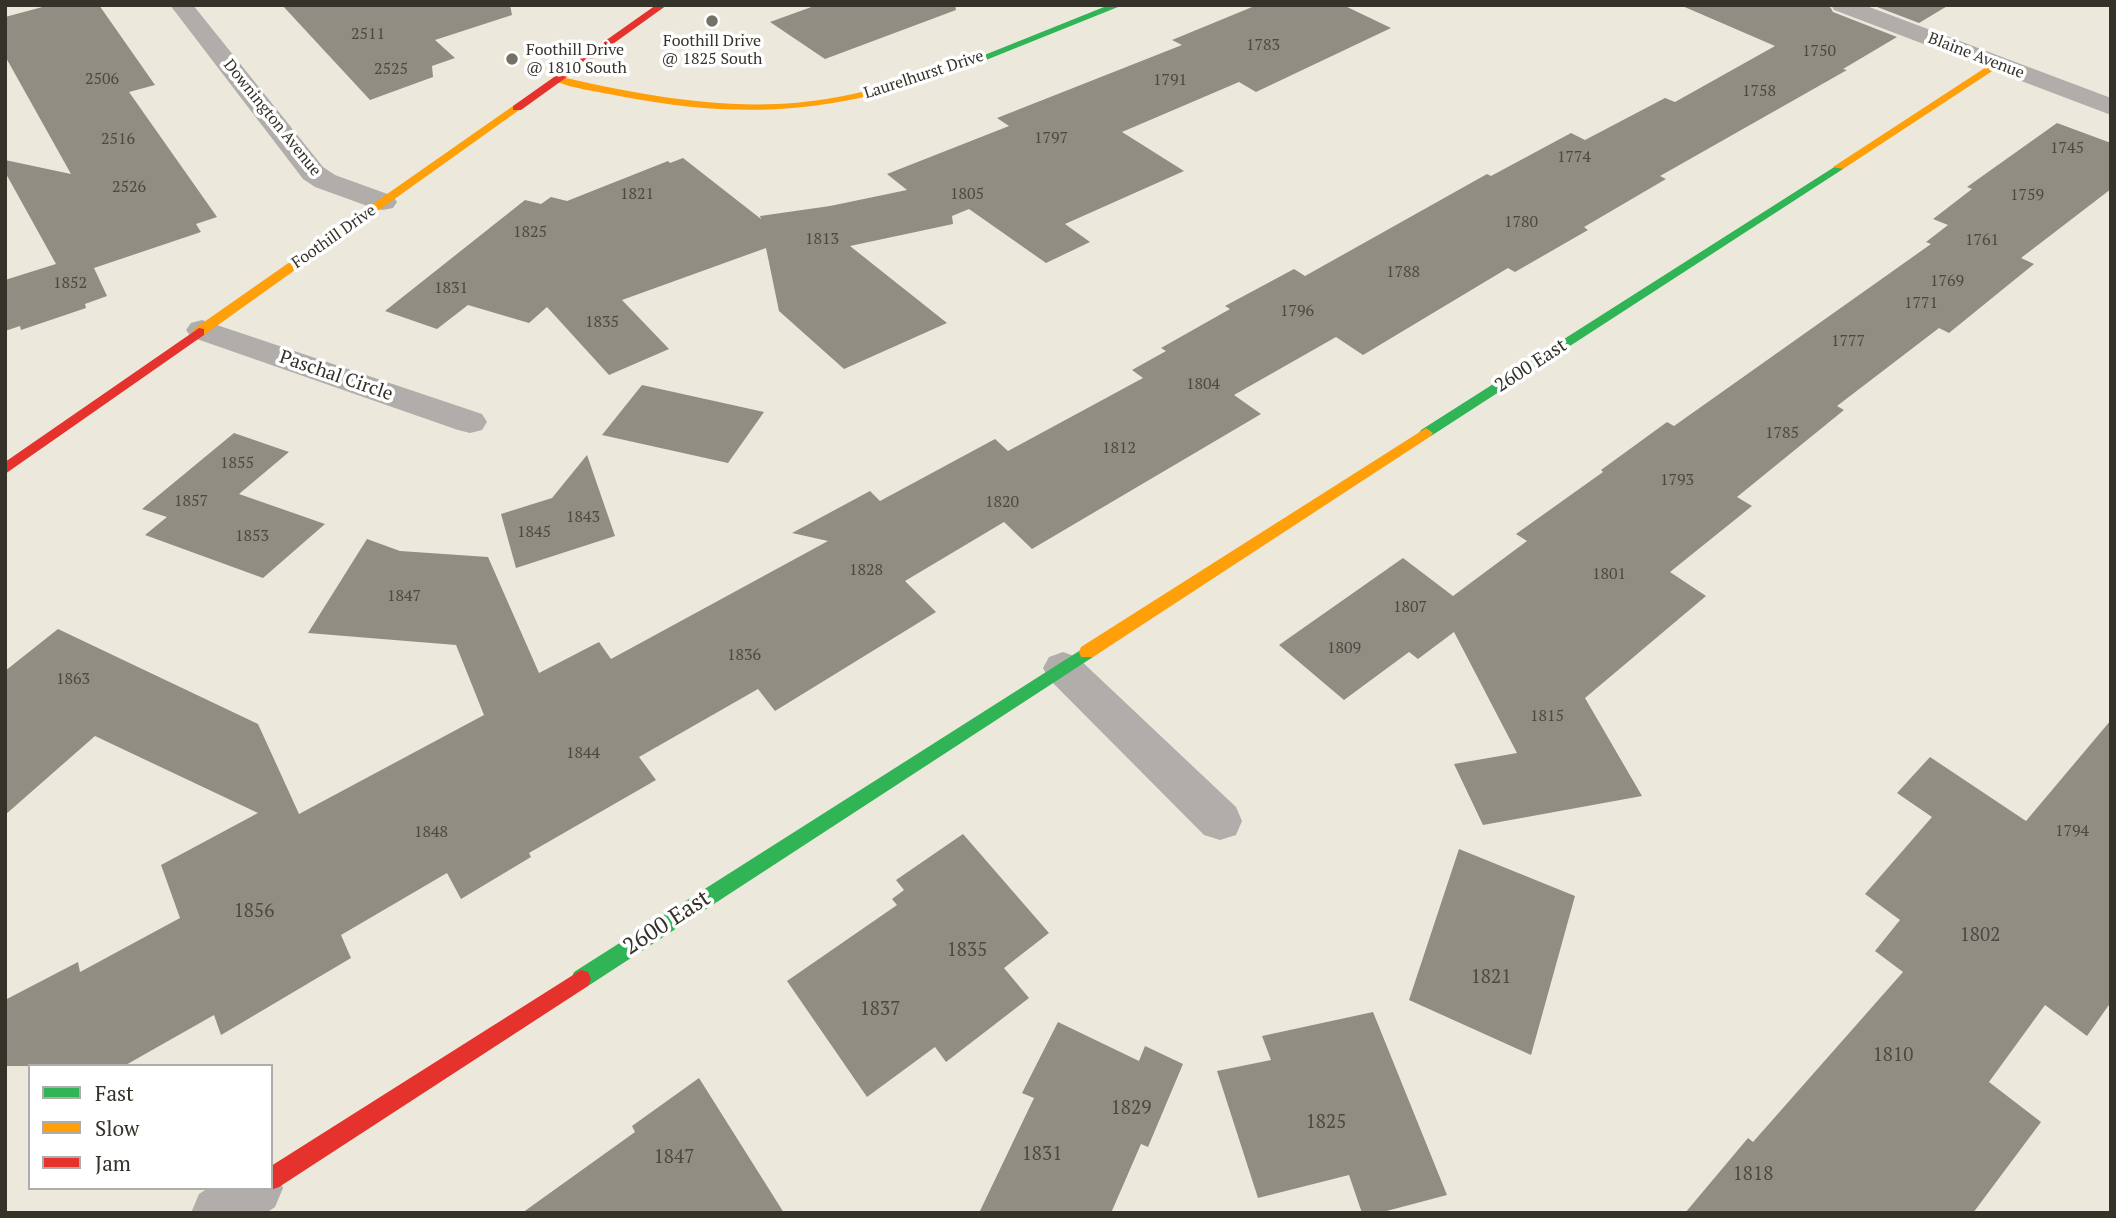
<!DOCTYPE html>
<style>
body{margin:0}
#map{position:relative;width:2116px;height:1218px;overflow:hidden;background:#ece9dc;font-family:"PT Serif",serif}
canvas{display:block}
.frame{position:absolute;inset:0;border:7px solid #343229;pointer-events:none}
.legend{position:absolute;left:28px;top:1064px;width:245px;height:126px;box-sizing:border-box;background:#fff;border:2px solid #aeada9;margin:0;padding:9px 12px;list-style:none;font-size:21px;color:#343229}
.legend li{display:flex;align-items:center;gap:14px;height:35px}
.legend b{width:35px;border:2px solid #aeada9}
</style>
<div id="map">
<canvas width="2116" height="1218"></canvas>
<div class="frame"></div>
<ul class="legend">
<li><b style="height:9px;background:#30b455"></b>Fast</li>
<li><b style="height:9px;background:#ff9f0a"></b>Slow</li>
<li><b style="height:9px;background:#e5322d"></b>Jam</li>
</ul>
</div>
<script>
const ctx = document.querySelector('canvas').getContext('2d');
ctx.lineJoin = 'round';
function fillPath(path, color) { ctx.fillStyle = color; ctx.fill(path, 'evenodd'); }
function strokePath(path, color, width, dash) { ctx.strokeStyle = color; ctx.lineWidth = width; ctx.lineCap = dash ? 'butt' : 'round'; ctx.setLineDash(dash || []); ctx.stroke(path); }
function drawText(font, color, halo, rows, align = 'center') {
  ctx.font = font + ' "PT Serif",serif'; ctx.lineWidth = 7; ctx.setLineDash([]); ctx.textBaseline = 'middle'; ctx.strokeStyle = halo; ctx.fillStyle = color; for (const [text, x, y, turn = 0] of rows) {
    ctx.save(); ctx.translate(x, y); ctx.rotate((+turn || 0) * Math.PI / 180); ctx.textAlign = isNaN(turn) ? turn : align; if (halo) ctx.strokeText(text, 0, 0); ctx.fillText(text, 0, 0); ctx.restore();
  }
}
fillPath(new Path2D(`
 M50 5H99L155 85 129 92 217 217 196 224 201 232 94 268 107 296 85 304 86 308 21 330 20 326 5 331V280L56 264 5 172V160L71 174 5 56V17Z
 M282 5H510L512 15 435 40 455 58 432 66 433 77 370 100Z
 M817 5H955L956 10 825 59 770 22Z
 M1257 5H1343L1391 28 1256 92 1239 82 1122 132 1184 171 1065 224 1090 242 1046 263 969 209 952 216 953 224 850 246 947 323 844 369 779 311 766 248 622 300 669 349 609 375 547 307 529 323 468 305 437 329 385 311 525 200 541 204 551 197 567 201 668 161 670 163 683 158 761 219 760 216 830 206 907 190 887 174 1009 126 997 118 1182 45 1172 40Z
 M1680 5H1829L1833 12 1897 37 1843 69 1847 70 1660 176 1666 179 1584 227 1588 230 1515 272 1508 268 1363 355 1336 337 1234 395 1261 414 1032 549 1004 522 905 581 936 612 775 711 758 689 639 757 656 780 529 853 531 857 461 899 447 873 341 935 351 958 221 1035 214 1015 124 1066H5V1000L78 962 80 972 180 918 161 865 258 813 95 736 5 815V671L58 629 258 724 299 814 484 715 456 645 308 633 367 539 400 551 488 557 539 673 599 642 611 659 828 541 792 533 870 491 880 501 995 439 1008 451 1143 378 1132 370 1166 351 1161 348 1230 309 1225 306 1294 269 1305 276 1487 174 1491 176 1571 133 1585 140 1665 98 1675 102 1775 46Z
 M1872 5H1949L1919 23Z
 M2057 123 2111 143V189L2021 258 2034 264 1949 333 1939 328 1837 406 1844 410 1737 497 1752 506 1670 572 1706 596 1585 698 1642 796 1483 825 1454 764 1517 753 1454 632 1418 659 1409 652 1344 700 1279 645 1403 558 1453 596 1527 541 1516 534 1603 472 1601 470 1667 422 1674 426 1931 244 1926 242 1948 225 1933 219 1972 189 1967 187Z
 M642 385 764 412 728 463 602 435Z
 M234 433 289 452 239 494 325 524 263 578 145 535 167 517 142 509Z
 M587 455 615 536 516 568 501 514 552 498Z
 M2111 720V1002L2087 1036 2045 1005 1989 1082 2041 1122 1973 1213H1685L1748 1138 1753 1142 1903 972 1875 951 1900 920 1865 894 1932 817 1897 793 1930 757 2026 821Z
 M963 834 1049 933 1004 968 1029 998 946 1062 935 1047 867 1097 787 981 897 905 892 899 904 890 896 880Z
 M1459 849 1575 896 1531 1055 1409 1000Z
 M1373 1012 1447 1195 1379 1213H1362L1349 1175 1258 1198 1217 1071 1271 1060 1262 1036Z
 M1058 1022 1139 1061 1145 1046 1183 1064 1148 1147 1141 1144 1111 1213H979L1034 1098 1022 1093Z
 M699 1078 784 1213H522L635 1132 632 1126Z`), '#908d83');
fillPath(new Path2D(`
 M170 5H193L323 167 335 175 393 196 397 202 393 208 383 210 373 208 315 187 303 179Z
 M1831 5H1864L2111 98V115L1834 10Z
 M202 320 482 414 487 422 482 430 470 433 458 430 191 337 186 330 191 323Z
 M1063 652 1077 657 1236 807 1242 821 1236 835 1220 840 1204 835 1049 679 1043 668 1049 657Z
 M271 1168 275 1169 283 1188 275 1207 266 1213H191L199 1194 208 1188H271Z`), '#b0adab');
fillPath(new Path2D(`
 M1109 5H1123L971 66 962 64Z
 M1839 164 1845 167 1843 169 1431 436H1421L1419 433 1421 430Z
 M1087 646 1093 647 1095 652 1093 657 588 986 581 988 574 986 571 979 574 972Z`), '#30b455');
fillPath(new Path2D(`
 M967 61 972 64 971 66C841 111 755 122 619 96 601 92 566 88 552 79L557 76C649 97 744 115 838 97 882 89 924 73 967 61Z
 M1994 62 2003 64 1843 169 1833 167Z
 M513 106 522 108 204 335H194V329Z
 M1426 428 1433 433 1431 436 1093 657H1081L1079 652 1081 647Z`), '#ff9f0a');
fillPath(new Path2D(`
 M656 5H667L521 110H513V106Z
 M199 328 204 329V335L5 474V462Z
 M581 970 588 972 591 979 588 986 279 1187 271 1190 267 1188H271V1166Z`), '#e5322d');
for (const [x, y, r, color] of [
 [712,21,7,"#747268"],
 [512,59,7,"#747268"]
]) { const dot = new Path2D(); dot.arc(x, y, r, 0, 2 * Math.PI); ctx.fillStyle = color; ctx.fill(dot); strokePath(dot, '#fff', 2.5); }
drawText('16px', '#4b4940', null, [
 ["2511",368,34],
 ["1783",1263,45],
 ["1750",1819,51],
 ["2525",391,69],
 ["2506",102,79],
 ["1791",1170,80],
 ["1758",1759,91],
 ["1797",1051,138],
 ["2516",118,139],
 ["1745",2067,148],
 ["1774",1574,157],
 ["2526",129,187],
 ["1821",637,194],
 ["1805",967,194],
 ["1759",2027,195],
 ["1780",1521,222],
 ["1825",530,232],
 ["1813",822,239],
 ["1761",1982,240],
 ["1788",1403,272],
 ["1769",1947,281],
 ["1852",70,283],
 ["1831",451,288],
 ["1771",1921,303],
 ["1796",1297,311],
 ["1835",602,322],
 ["1777",1848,341],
 ["1804",1203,384],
 ["1785",1782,433],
 ["1812",1119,448],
 ["1855",237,463],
 ["1793",1677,480],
 ["1857",191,501],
 ["1820",1002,502],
 ["1843",583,517],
 ["1845",534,532],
 ["1853",252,536],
 ["1828",866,570],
 ["1801",1609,574],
 ["1847",404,596],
 ["1807",1410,607],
 ["1809",1344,648],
 ["1836",744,655],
 ["1863",73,679],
 ["1815",1547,716],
 ["1844",583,753],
 ["1794",2072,831],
 ["1848",431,832]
]);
drawText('16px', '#343229', '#fff', [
 ["Foothill Drive",712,41],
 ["@ 1825 South",712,59],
 ["Foothill Drive",526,50,"left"],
 ["@ 1810 South",526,68,"left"]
]);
drawText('16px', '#343229', '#fff', [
 ["Blaine Avenue",1976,56,21],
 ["Laurelhurst Drive",924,75,-18],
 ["Downington Avenue",272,118,51],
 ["Foothill Drive",334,237,-35]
]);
drawText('19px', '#343229', '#fff', [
 ["2600 East",1531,366,-33],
 ["Paschal Circle",336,376,19]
]);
drawText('19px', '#4b4940', null, [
 ["1856",254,912],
 ["1802",1980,936],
 ["1835",967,951],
 ["1821",1491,978],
 ["1837",880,1010],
 ["1810",1893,1056],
 ["1829",1131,1109],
 ["1825",1326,1123],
 ["1831",1042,1155],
 ["1847",674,1158],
 ["1818",1753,1175]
]);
drawText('23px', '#343229', '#fff', [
 ["2600 East",667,923,-33]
]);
</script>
